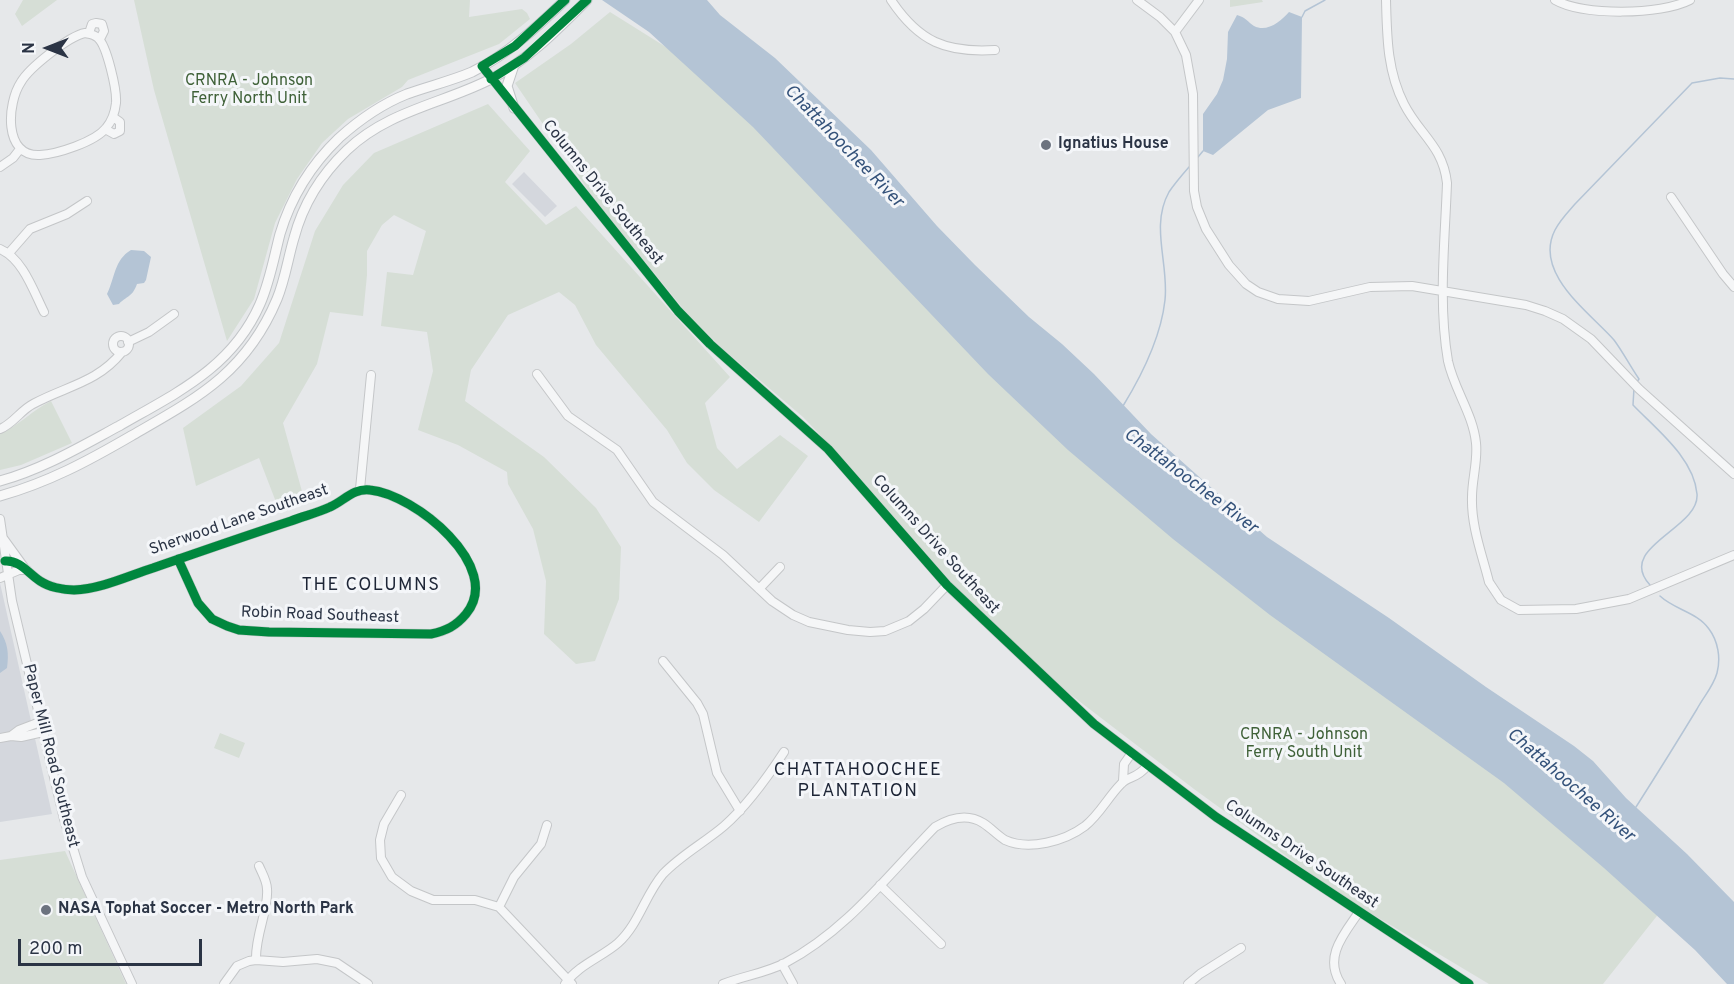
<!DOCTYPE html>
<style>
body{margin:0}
#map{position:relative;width:1734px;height:984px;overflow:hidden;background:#e6e8ea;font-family:Overpass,sans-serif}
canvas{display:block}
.north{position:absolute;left:18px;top:18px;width:60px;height:60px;-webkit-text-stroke:4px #f4f6f9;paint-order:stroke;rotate:270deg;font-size:16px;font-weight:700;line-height:24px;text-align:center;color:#2b3445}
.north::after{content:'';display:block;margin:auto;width:21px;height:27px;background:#2b3445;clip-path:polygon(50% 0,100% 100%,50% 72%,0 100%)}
.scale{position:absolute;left:18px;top:939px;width:184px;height:27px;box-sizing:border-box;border:3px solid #2b3445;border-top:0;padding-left:8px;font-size:18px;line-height:21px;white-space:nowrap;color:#2b3445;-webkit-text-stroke:4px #f4f6f9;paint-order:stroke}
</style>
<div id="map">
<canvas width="1734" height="984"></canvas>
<div class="north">N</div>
<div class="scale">200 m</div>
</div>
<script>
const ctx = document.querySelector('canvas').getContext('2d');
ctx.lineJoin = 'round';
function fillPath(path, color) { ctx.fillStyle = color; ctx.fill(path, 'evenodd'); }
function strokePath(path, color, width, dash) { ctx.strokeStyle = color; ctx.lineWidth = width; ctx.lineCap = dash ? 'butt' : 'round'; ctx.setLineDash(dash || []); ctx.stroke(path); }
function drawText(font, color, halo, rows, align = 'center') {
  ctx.font = font + ' Overpass,sans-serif'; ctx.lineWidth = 6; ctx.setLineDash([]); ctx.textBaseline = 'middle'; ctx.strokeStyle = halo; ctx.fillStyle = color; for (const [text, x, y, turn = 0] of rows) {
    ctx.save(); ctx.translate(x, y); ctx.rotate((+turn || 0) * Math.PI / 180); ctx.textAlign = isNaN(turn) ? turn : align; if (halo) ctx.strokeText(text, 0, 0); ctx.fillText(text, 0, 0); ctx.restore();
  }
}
fillPath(new Path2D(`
 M524 172 557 206 545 217 512 184Z
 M0 583 52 814 0 822Z`), '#d4d7dd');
fillPath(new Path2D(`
 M23 0H57L22 26 15 14Z
 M134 0H470L469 17 522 9 527 13 530 19 499 44 408 80 402 87 348 119 322 143 297 179 275 223 254 299 227 341 154 90Z
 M1230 0H1262L1263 2 1230 7Z
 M610 12 693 64 1377 675 1660 912 1603 984H1489L1337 893 1194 789 1062 688 971 605 844 460 803 417 722 348 689 316 592 196 515 83 571 44Z
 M488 104 530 151 505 182 546 225 576 206 730 377 705 403 717 448 737 469 780 435 808 456 759 522 714 490 687 463 667 430 596 345 575 305 559 292 508 315 471 370 465 401 544 457 596 508 621 547 619 599 595 661 576 664 544 634 546 581 533 529 508 484 507 472 458 445 418 430 433 371 427 332 381 326 387 272 413 275 426 231 394 215 382 225 367 251V275L363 316 330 312 317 364 283 423 303 495 276 502 259 458 196 486 183 428 241 386 279 343 315 231 343 185 374 153Z
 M51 401 72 443 21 465 0 470V433C18 427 32 410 51 401Z
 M220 733 245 743 239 758 214 748Z
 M65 851 126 984H0V860Z`), '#d6ded6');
fillPath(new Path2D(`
 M602 0H707L720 15 775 58 871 150 937 226 975 265 1029 317 1062 344 1094 374 1151 434 1242 515 1267 537 1389 618 1486 687 1574 746 1593 761 1626 798 1687 854 1734 902V984H1727L1695 950 1604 868 1504 783 1270 615 1173 539 1068 450 988 374 753 127 649 32Z
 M1289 12 1302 17 1301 98 1268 110 1213 155 1203 151V114L1217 94 1223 80 1227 59 1228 32 1237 15C1245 17 1248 22 1254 26 1267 33 1281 21 1289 12Z
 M131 250 144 251 151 257 146 280 144 283 137 284C132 298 126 296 119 304L113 305 107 294C115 278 114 260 131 250Z
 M0 631C8 643 9 654 7 668L0 673Z`), '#b4c4d5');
strokePath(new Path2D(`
 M1302 17 1305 11 1325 0
 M1198 157 1203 151
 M1636 383 1639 379C1630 366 1623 352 1614 340 1589 312 1533 273 1555 230 1560 220 1568 212 1575 204L1692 83 1720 78 1734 79
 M1634 388 1633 405C1656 429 1694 458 1697 494 1700 529 1615 547 1650 585
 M1123 406C1142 375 1161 337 1165 300 1169 264 1150 226 1169 192 1175 183 1182 175 1189 167
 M1636 807C1657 774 1677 742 1697 709 1704 696 1713 687 1717 673 1721 658 1718 641 1709 629 1697 612 1675 610 1660 596`), '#b4c4d5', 1.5);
const minor = new Path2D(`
 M891 0C919 42 946 53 995 50
 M1137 0 1160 17 1175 32 1186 55 1193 94 1194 191 1197 207 1206 229 1229 265 1246 284 1258 292 1278 299 1309 301 1370 287 1412 286 1526 305 1545 311 1563 319 1591 339 1639 389 1734 474
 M1386 0C1387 36 1387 71 1404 104 1419 134 1443 146 1447 183 1445 241 1438 303 1448 361 1454 389 1473 414 1476 443 1478 461 1472 479 1472 497 1471 526 1482 554 1489 582L1501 600 1519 610 1576 609 1629 599 1734 555
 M1555 0C1583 16 1661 15 1690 0
 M1175 32 1199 0
 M85 33C90 34 94 34 98 38 107 46 117 90 116 103 115 112 112 121 106 128 95 142 57 154 40 155 3 157 7 103 21 82 29 68 69 36 85 33Z
 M89 33 92 24 96 23 102 24 104 31 100 39
 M482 66 678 311 710 344 828 449 947 585 1094 724 1216 817 1469 984
 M105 129 114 134 120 131V122L113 117
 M0 167 13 158 20 149
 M1671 197 1723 274 1734 287
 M0 249C23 259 33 290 44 312
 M9 253 30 229 67 214 87 201
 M113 344a8 8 0 1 1 16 0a8 8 0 1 1-16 0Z
 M128 342 149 332 174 314
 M537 374 568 416 617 450 653 502 723 555 772 601 793 615 809 622 848 630 870 632 885 631 909 621 924 609 947 585
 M0 429C13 424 21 410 33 404 66 386 97 383 122 352
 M360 489 371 375
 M0 519 12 601 64 819 82 877 132 984
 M3 538 24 567
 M5 561C20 560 28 573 40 581 49 587 63 590 74 590 101 589 128 576 153 568 199 552 245 536 291 521 304 516 317 513 330 507 344 501 353 488 370 490 414 494 505 567 466 614 456 626 446 631 431 634L269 632 239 630 227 626 212 619 198 603 178 559
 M0 578 19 570H27
 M759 589 780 567
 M663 661 697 703 703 714 717 773 740 811
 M11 736 19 730 40 722
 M0 738 11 736 21 737 43 732
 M1123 781 1124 764 1131 754
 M401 795 384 824 380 840 381 858 392 877 411 891 433 900H475L499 907 572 984
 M880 885 941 944
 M499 907 514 877 541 844 547 825
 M256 960C255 935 269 909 267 889 267 881 262 873 259 866
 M782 964 793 984
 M224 984 237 966 249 961 256 960 283 962 317 959 337 963 368 984
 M565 984C578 965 602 957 618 943 639 924 645 895 663 874 681 855 704 843 724 826 748 805 767 778 784 752
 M723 984C743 976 766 973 785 963 846 931 888 875 935 827 950 818 967 813 983 823 991 828 997 835 1005 840 1029 851 1065 841 1085 826 1100 814 1108 797 1121 784 1128 776 1137 779 1147 766
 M1188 984 1200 974 1241 948
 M1341 984C1323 957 1344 934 1359 912`);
const major = new Path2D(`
 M514 65 507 86 514 108
 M0 481C43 469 80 447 119 426 176 393 232 368 260 304 270 281 274 257 280 234 291 197 311 165 339 138 359 120 382 104 407 94 429 86 451 81 472 72 508 54 536 28 565 0
 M0 496C49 482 88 461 131 436 197 398 246 373 277 299 285 280 288 258 294 238 303 204 322 174 347 150 388 111 441 104 489 80 527 61 557 30 587 0`);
strokePath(minor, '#c4c6c8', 10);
strokePath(major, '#c2c5c8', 11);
strokePath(minor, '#f5f6f7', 8);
strokePath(major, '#f8f8f8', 9);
strokePath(new Path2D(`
 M565 0 515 46 482 66 678 311 710 344 828 449 947 585 1094 724 1216 817 1469 984
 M491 79 524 58 587 0
 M5 561C20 560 28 573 40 581 49 587 63 590 74 590 101 589 128 576 153 568 199 552 245 536 291 521 304 516 317 513 330 507 344 501 353 488 370 490 414 494 505 567 466 614 456 626 446 631 431 634L269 632 239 630 227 626 212 619 198 603 178 559`), '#00873e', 9);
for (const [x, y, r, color] of [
 [1046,145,6,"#6c737f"],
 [46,910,6,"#6c737f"]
]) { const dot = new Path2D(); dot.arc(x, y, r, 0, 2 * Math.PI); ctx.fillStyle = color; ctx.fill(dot); strokePath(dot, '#f4f6f9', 2); }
drawText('16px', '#3f6138', '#f4f6f9', [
 ["CRNRA - Johnson",249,82],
 ["Ferry North Unit",249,100],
 ["CRNRA - Johnson",1304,736],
 ["Ferry South Unit",1304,754]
]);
drawText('bold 16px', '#2b3445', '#f4f6f9', [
 ["Ignatius House",1058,145],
 ["NASA Tophat Soccer - Metro North Park",58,910]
], 'left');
drawText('16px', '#2b3445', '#f4f6f9', [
 ["Columns Drive Southeast",602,193,51],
 ["Sherwood Lane Southeast",239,521,-19],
 ["Columns Drive Southeast",935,545,48],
 ["Robin Road Southeast",320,616,2],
 ["Paper Mill Road Southeast",50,756,76],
 ["Columns Drive Southeast",1301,855,34]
]);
drawText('italic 18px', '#34527a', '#f4f6f9', [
 ["Chattahoochee River",843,147,46],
 ["Chattahoochee River",1190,482,37],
 ["Chattahoochee River",1570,786,41]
]);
ctx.letterSpacing = '1.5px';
drawText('18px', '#1d2536', '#f4f6f9', [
 ["THE COLUMNS",371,586],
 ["CHATTAHOOCHEE",858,771],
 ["PLANTATION",858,792]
]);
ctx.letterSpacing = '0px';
</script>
